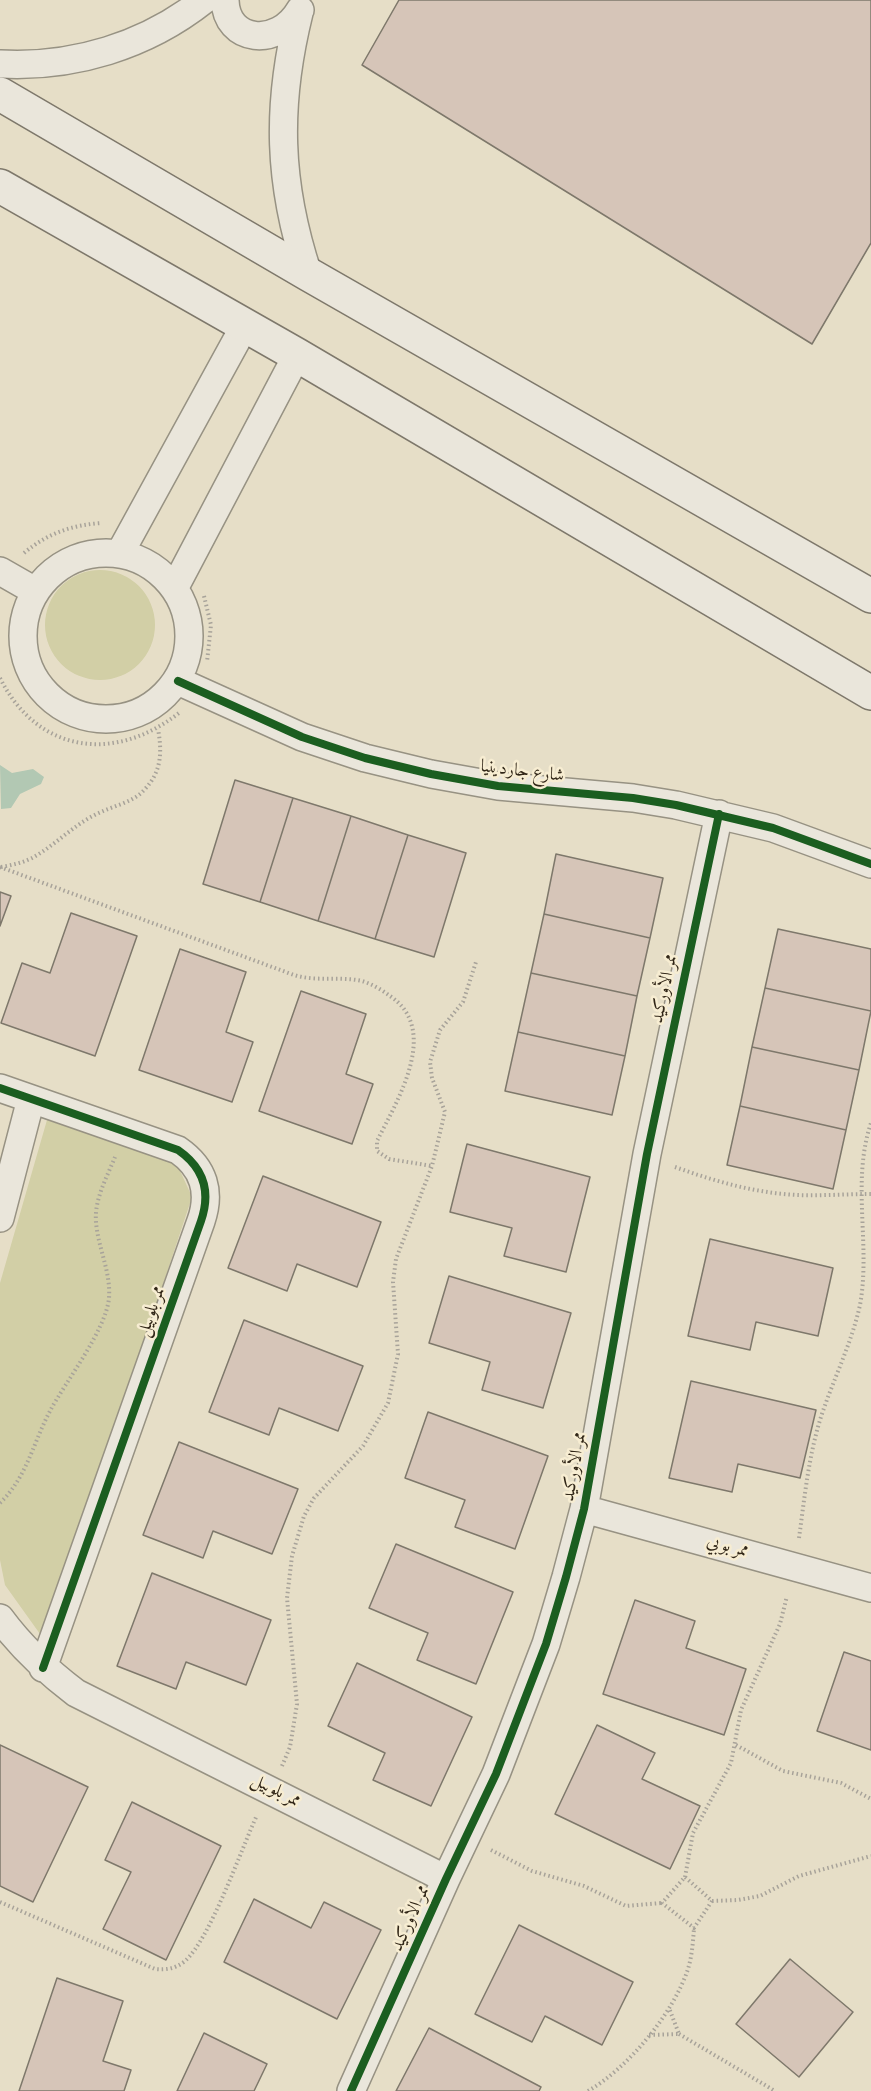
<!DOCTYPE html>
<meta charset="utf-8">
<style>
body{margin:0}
canvas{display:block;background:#e6dec7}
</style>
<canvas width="871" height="2091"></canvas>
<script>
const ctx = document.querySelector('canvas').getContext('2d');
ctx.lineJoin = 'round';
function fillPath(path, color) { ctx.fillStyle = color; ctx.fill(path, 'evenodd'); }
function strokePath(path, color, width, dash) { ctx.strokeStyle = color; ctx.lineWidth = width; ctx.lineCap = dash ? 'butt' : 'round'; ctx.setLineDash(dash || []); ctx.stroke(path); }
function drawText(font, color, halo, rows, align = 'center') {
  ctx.font = font + ' "Sorts Mill Goudy",Amiri,serif'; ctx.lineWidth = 5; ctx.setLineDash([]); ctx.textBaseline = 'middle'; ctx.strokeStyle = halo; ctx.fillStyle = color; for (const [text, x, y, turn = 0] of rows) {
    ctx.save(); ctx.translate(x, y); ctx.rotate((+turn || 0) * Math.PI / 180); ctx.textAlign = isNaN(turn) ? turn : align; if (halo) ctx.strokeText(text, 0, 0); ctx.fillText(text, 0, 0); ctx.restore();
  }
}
fillPath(new Path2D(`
 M45 625a55 55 0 1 1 110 0a55 55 0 1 1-110 0Z
 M47 1120 177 1164 192 1197 45 1641 5 1585 0 1560V1283Z`), '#d2cfa6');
fillPath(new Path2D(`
 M0 765 12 773 33 769 44 777 41 784 20 794 11 808 1 809Z`), '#b2c8b3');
const building = new Path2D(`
 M399 0H871V243L812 344 362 65Z
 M235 780 293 798 260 902 203 884Z
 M293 798 351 816 318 921 260 902Z
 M351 816 408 835 375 939 318 921Z
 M408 835 466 853 434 957 375 939Z
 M556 854 663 878 650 938 544 914Z
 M0 892 11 896 0 926Z
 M71 913 137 936 95 1056 1 1023 22 963 50 973Z
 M544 914 650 938 637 996 531 973Z
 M778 929 871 949V1011L765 988Z
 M180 949 246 972 226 1032 253 1042 232 1102 139 1070Z
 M531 973 637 996 625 1056 518 1032Z
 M765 988 871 1011 859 1070 752 1047Z
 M301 991 366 1014 346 1074 373 1084 352 1144 259 1111Z
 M518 1032 625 1056 612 1115 505 1091Z
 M752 1047 859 1070 846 1130 740 1106Z
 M740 1106 846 1130 833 1189 727 1165Z
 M467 1144 590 1177 566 1272 504 1256 512 1228 450 1212Z
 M263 1176 381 1222 357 1287 297 1264 287 1291 228 1268Z
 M710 1239 833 1268 818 1336 756 1322 750 1350 688 1336Z
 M449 1276 571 1313 543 1408 482 1390 490 1362 429 1343Z
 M244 1320 363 1366 338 1431 279 1408 269 1435 209 1412Z
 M691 1381 816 1410 800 1478 738 1464 732 1492 669 1478Z
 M428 1412 548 1456 515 1549 455 1527 465 1500 405 1478Z
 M179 1442 298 1489 272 1554 213 1531 203 1558 143 1535Z
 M396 1544 513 1592 476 1684 417 1660 428 1633 369 1608Z
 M152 1573 271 1620 246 1685 186 1662 176 1689 117 1666Z
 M635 1600 695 1621 686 1648 746 1669 724 1735 603 1694Z
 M844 1652 871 1661V1750L817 1731Z
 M357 1663 472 1717 431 1806 373 1780 385 1753 328 1726Z
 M597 1725 655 1753 642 1779 700 1806 670 1869 555 1814Z
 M0 1745 88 1787 33 1902 0 1886Z
 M132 1802 221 1846 166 1960 103 1929 131 1872 105 1860Z
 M254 1899 311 1928 324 1902 381 1930 337 2019 224 1962Z
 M519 1925 633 1982 602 2045 545 2016 532 2042 475 2014Z
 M790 1959 853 2012 799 2077 736 2024Z
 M57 1978 123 2001 103 2061 131 2070 124 2091H19Z
 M429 2028 541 2087 539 2091H396Z
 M204 2033 267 2064 254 2091H177Z`);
fillPath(building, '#d6c5b8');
strokePath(building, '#7e786b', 1.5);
const street = new Path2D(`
 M225 0C226 43 278 48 300 10
 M299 13C276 106 278 183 308 274
 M0 64C73 68 146 46 204 0
 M23 636a83 83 0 1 1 166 0a83 83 0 1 1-166 0Z
 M120 553 245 325
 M0 571 35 591
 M175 587 297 355
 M178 681 302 737 365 758 431 774 498 786 633 798 676 805 773 828 871 864
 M0 1088 178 1150C204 1168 211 1192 201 1221L43 1668
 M0 1218 31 1099
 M584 1509 871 1588
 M0 1618C22 1648 47 1671 76 1693L446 1879
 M351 2091 446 1879 496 1774 546 1644 566 1577 584 1509 647 1154 719 814`);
const secondary = new Path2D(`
 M0 94 308 274 871 596
 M0 186 297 355 871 693`);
strokePath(street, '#979283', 30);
strokePath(secondary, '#7e786b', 36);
strokePath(new Path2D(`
 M24 553C48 533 72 525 102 523
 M204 596 211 625 207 662
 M0 678C38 754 115 763 179 713
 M0 867 294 975C317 982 339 976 362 981 372 984 382 990 390 996 441 1030 397 1101 377 1141V1151L389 1159 432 1166
 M1 867C12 865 22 863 32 858 56 845 75 823 101 812 116 805 134 802 145 789 162 771 162 751 158 729
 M675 1167C714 1181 755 1193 797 1195 821 1196 846 1194 871 1194
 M0 1503C27 1477 33 1443 50 1411 66 1381 106 1330 109 1298 111 1272 98 1248 96 1222 94 1200 107 1177 115 1157
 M799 1538C805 1495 809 1450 824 1408 836 1374 852 1341 860 1305 871 1245 851 1182 871 1123
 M736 1745 783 1771 841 1783 871 1799
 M282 1766 290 1747 297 1704 287 1598 292 1556 304 1516 314 1498 363 1446 388 1403 398 1354 393 1282 396 1259 432 1166 445 1112 432 1078 430 1062 440 1030 463 1002 476 962
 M491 1850 532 1871 584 1886 626 1906 662 1903
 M685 1877 693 1833 731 1763 741 1710 780 1624 787 1596
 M712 1901 694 1928 662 1903 685 1877 712 1901 738 1900 760 1896 799 1876 871 1856
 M0 1902 155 1969C166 1970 175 1969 185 1961 210 1939 241 1850 257 1815
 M679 2034 775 2091
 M649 2035 679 2034 669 2008
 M588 2091C628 2068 673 2014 688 1969 692 1956 693 1942 694 1928`), '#a8a39a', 4, [1.5, 3]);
strokePath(street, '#eae6db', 27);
strokePath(secondary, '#eae6db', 33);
strokePath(new Path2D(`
 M178 681 302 737 365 758 431 774 498 786 633 798 676 805 773 828 871 864
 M0 1088 178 1150C204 1168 211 1192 201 1221L43 1668
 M351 2091 446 1879 496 1774 546 1644 566 1577 584 1509 647 1154 719 814`), '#1b5e20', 8);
drawText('18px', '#312617', '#f7edd2', [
 ["شارع جاردينيا",522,773,7],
 ["ممر الأوركيد",666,989,-78],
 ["ممر بلوبيل",153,1312,-71],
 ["ممر الأوركيد",576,1467,-80],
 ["ممر بوبي",727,1548,15],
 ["ممر بلوبيل",275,1792,27],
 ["ممر الأوركيد",412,1919,-66]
]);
</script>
